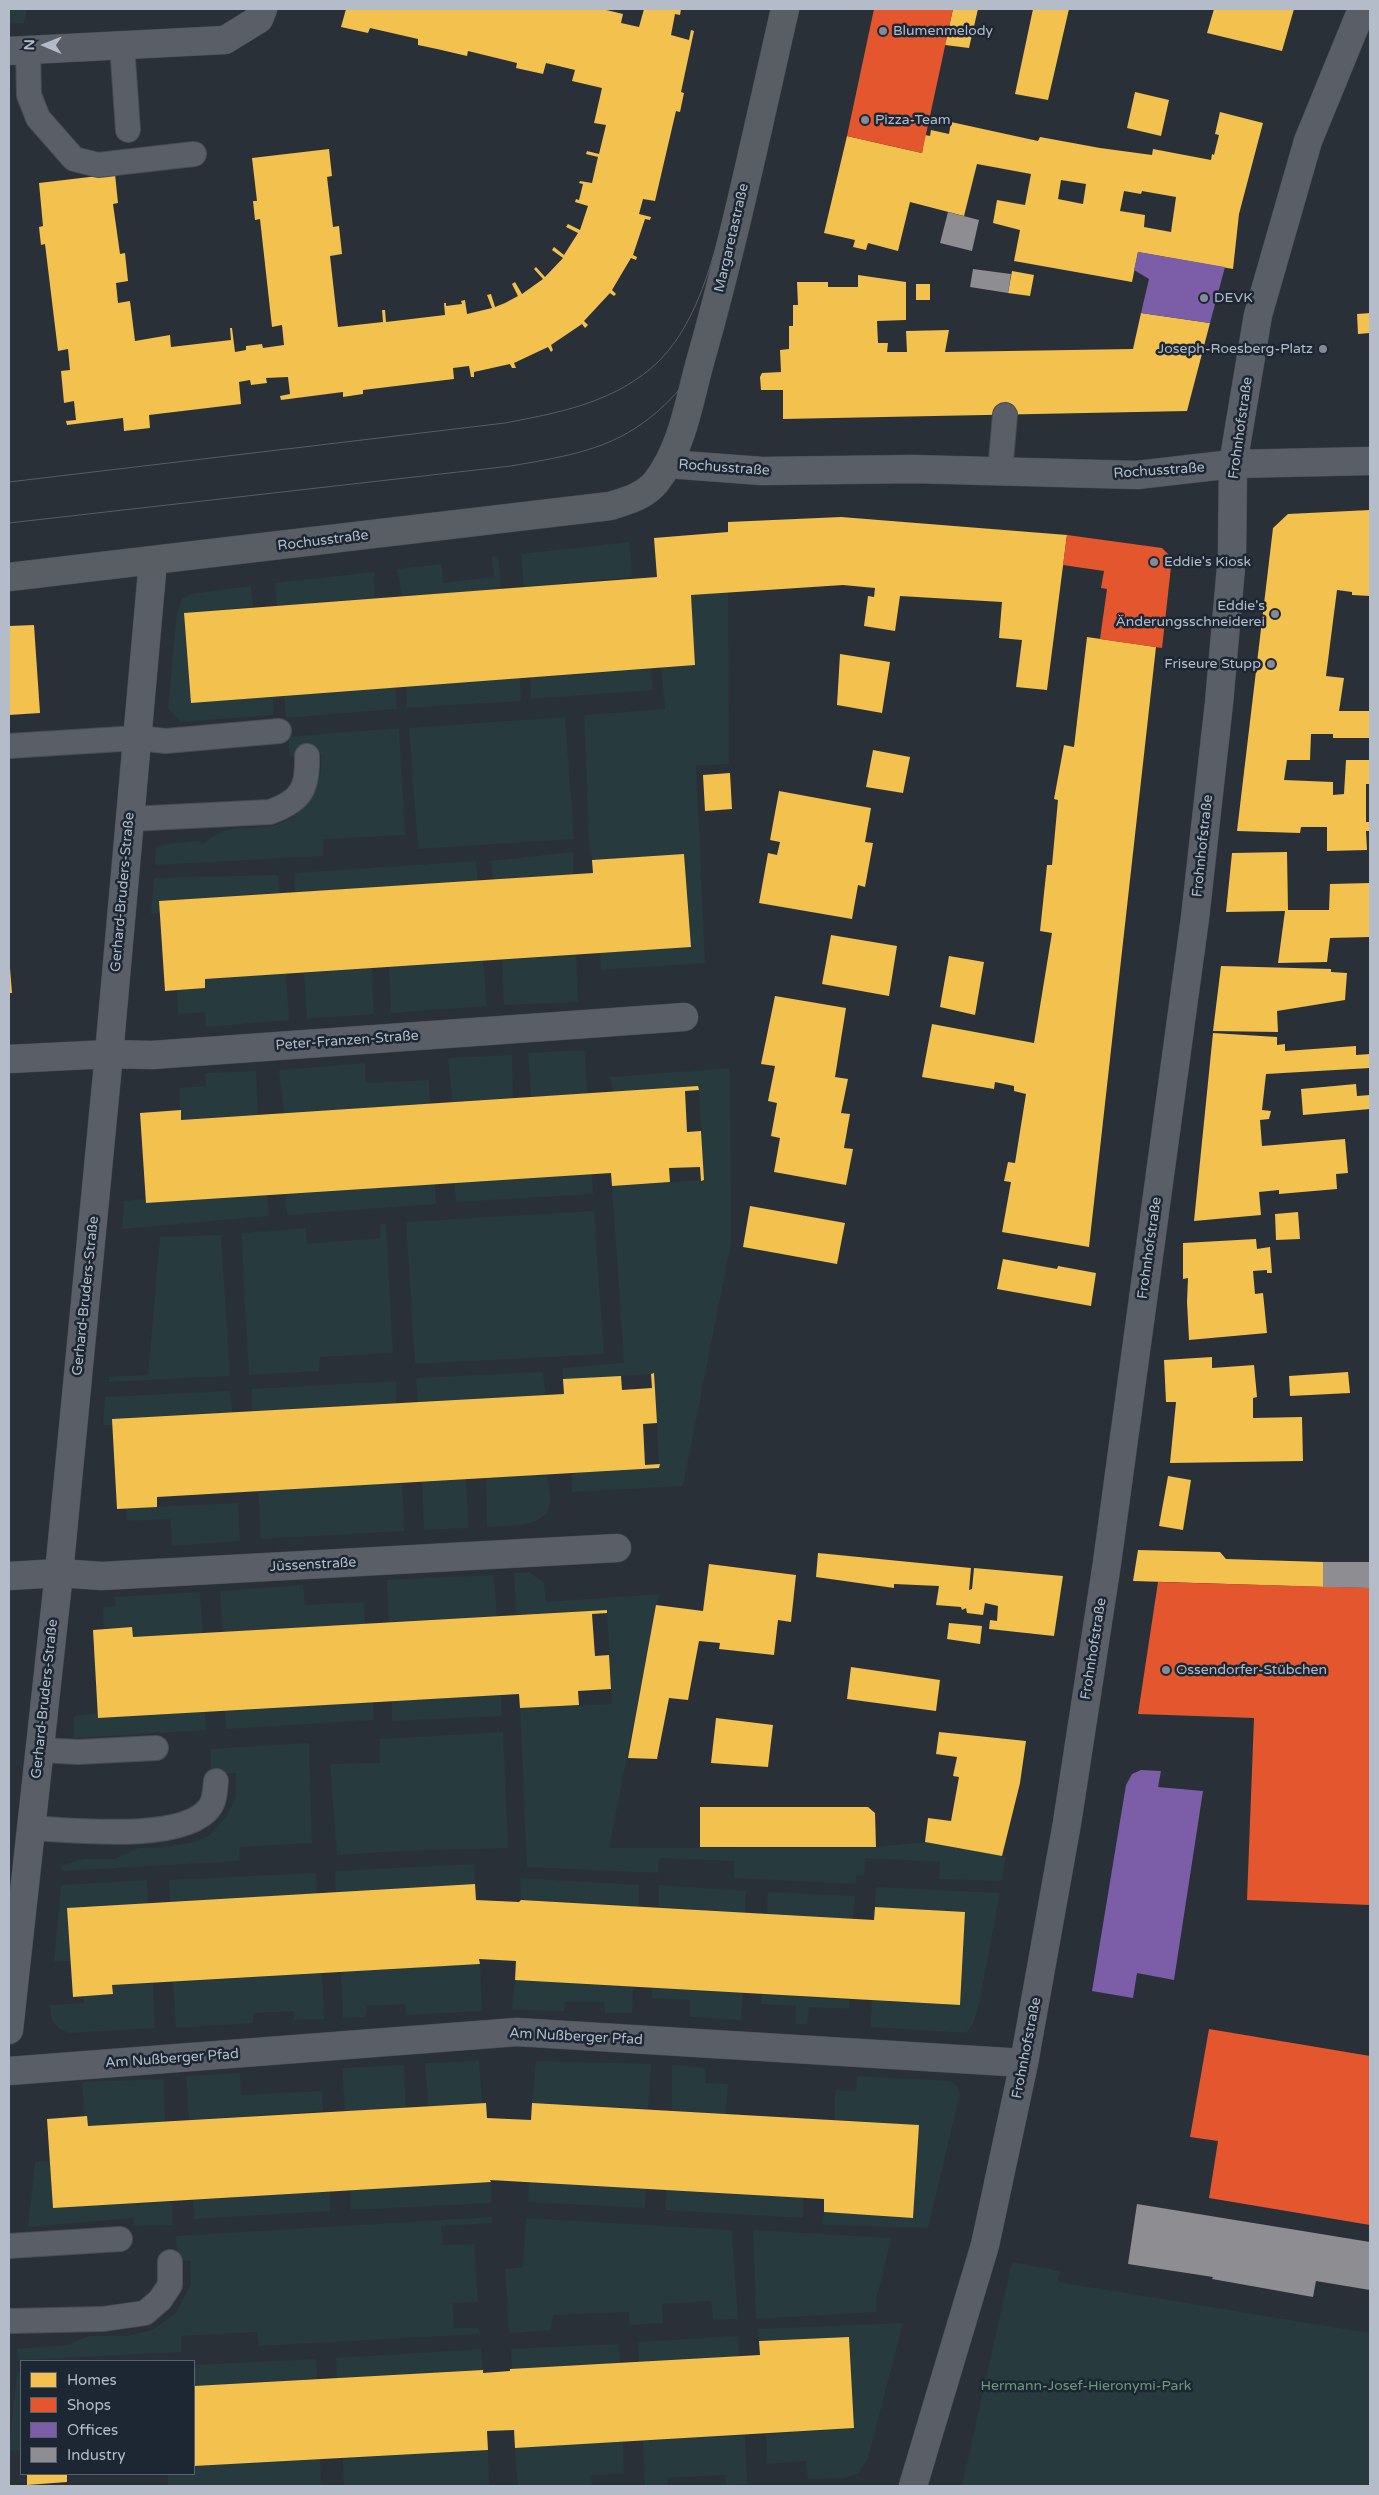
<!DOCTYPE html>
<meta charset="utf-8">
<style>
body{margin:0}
#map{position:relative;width:1379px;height:2495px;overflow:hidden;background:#2a3038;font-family:"Varela Round",sans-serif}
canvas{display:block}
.frame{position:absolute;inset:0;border:10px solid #b4bcc9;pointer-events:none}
.legend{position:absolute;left:20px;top:2360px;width:175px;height:115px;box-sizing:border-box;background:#1d2633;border:1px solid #59626f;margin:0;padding:6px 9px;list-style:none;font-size:15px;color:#b4bcc9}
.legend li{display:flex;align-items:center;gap:10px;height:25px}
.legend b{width:25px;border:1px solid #59626f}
.north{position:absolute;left:20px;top:20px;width:50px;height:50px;-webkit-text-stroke:4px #1d2633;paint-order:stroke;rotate:271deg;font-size:14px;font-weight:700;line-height:20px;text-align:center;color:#b4bcc9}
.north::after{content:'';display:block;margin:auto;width:18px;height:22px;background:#b4bcc9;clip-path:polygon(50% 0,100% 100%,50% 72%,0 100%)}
</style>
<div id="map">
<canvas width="1379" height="2495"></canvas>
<div class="frame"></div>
<ul class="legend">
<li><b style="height:14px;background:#f2c14e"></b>Homes</li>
<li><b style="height:14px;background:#e4572e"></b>Shops</li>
<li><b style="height:14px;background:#7b5ea7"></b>Offices</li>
<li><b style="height:14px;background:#8d8d92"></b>Industry</li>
</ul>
<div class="north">N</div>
</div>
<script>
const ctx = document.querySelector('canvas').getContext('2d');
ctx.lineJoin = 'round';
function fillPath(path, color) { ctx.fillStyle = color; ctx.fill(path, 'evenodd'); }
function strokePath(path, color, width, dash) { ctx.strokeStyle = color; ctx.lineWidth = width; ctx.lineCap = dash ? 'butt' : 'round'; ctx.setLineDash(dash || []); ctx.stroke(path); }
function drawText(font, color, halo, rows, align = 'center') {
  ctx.font = font + ' "Varela Round",sans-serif'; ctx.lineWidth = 5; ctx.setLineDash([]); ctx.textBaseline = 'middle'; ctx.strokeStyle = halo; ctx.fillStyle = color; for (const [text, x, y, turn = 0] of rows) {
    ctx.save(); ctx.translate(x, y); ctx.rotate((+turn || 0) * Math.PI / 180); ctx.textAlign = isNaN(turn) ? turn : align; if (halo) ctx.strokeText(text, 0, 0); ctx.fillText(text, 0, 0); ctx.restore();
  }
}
fillPath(new Path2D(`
 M9 9H27L24 23 9 24Z
 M630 542 632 577 524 587 521 554Z
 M498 556 501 589 402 597 397 569 442 564 443 583 494 577 492 557Z
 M374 572 375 598 277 606 275 583Z
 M251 586 253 607 184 613 191 702 273 697V715L180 722 168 708 177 613 182 599 191 594Z
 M728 591 729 764 696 766 705 963 601 970 600 953 691 947 684 854 592 860 589 839 584 715 665 709 661 668 695 665 691 595Z
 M651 669 653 690 531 699 530 678Z
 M520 678 521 701 407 708 406 687Z
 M395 687 397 709 286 718 284 696Z
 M565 717 574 839 418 849 409 728Z
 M399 728 405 835 323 839V856L155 865 156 848 167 844 198 841 202 844C209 840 217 833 225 831 239 826 257 829 271 826 305 819 324 786 321 754L290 756 288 737Z
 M573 852V874L493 880 491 861Z
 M476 861 478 881 295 892V873Z
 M278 875 280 893 151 914 154 878Z
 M576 955 578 1002 504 1005 502 960Z
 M483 961 487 1006 391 1013 389 967Z
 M372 968 374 1014 307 1019 304 973Z
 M286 974 289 1020 206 1027 205 1012 178 1014 177 990 205 988V979Z
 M585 1050 587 1094 531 1097 528 1053Z
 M512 1055 513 1098 452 1102 448 1058Z
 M365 1063 366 1083 429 1080 430 1104 284 1113 279 1070Z
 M730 1068 731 1243 683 1486 572 1492V1473L659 1468 654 1374 563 1379V1368L624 1363 612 1186 704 1180 699 1090 613 1092 610 1077Z
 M256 1071 258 1115 181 1120 179 1088 206 1086 205 1073Z
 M592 1174 593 1194 456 1202 454 1183Z
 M435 1184 436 1204 287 1215 285 1193Z
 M267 1195 269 1216 122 1229 124 1201 146 1199V1202Z
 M594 1211 604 1354 415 1364 406 1222Z
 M381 1224H386L393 1353 320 1357 319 1371 249 1375 241 1233 306 1228 307 1244 380 1238Z
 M221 1235 230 1376 109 1382V1377L148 1375 160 1237Z
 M543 1372 546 1395 418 1402 416 1378Z
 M396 1381V1403L252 1411V1389Z
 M230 1391 232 1412 112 1419 113 1425H103L105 1397Z
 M547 1475C548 1484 551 1494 550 1503 547 1529 506 1525 487 1527L486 1478Z
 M466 1479 468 1528 424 1530 422 1482Z
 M402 1483 404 1531 261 1539 258 1491Z
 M238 1503 240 1541 172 1546 170 1519 127 1521V1508Z
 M529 1572 544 1583 546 1602 659 1594 609 1848 876 1847 925 1842 1006 1857 1001 1881 939 1879 940 1862 865 1858 864 1875H856V1884L734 1878V1861L659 1858 658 1873 527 1867 520 1708 612 1704 607 1610 516 1615 514 1573Z
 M494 1575 497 1616 389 1622 387 1580Z
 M303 1585 305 1605 364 1602 365 1624 223 1632 220 1591Z
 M200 1592 203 1633 133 1637 132 1627 104 1629 103 1607 115 1606V1597Z
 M501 1695 502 1716 392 1721V1701Z
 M373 1702 374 1720 226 1729 225 1711Z
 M205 1712 207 1730 74 1738V1716L97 1713 98 1718Z
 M503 1732 508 1848 403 1851 337 1855 330 1764 380 1763V1739Z
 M309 1743 312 1843 240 1847 239 1861 63 1871 62 1865 85 1859H115L138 1848H156L191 1843 210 1835 226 1817 236 1797V1773L211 1774V1749Z
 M474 1864 475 1884 336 1892 335 1871Z
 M316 1873 317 1894 170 1902 169 1880Z
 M520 1878 639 1885V1907L521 1900Z
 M147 1880 148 1903 71 1961 54 1962 61 1885Z
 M659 1885 746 1891 745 1913 659 1908Z
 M876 1887 1000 1893 978 2009 972 2025 966 2033 870 2027 872 2000 960 2005 965 1912 875 1907Z
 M768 1892 855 1896 853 1919 767 1914Z
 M480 1964 482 2011 407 2015 405 2004 367 2006 366 2017 343 2018 341 1972Z
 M322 1973 324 2019 294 2020V2011L254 2013 253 2023 176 2028 173 1982Z
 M515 1980 633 1987 632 2013H605L604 2002H565L564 2011 512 2010Z
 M153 1983 155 2028 70 2033C55 2029 50 2021 50 2005L84 2003V1996L112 1994V1985Z
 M652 1988 743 1993 741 2020 690 2017V2000L652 1998Z
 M762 1994 850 2000 849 2009 809 2007 807 2024H796V2006L761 2004Z
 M479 2061 482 2103 428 2107 425 2063Z
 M536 2061 651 2064 648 2109 532 2103Z
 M404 2065 406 2108 345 2111 342 2068Z
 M672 2065 705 2068V2083L728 2084 726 2114 672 2111Z
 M240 2073 241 2095 322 2091 323 2111 189 2120 186 2076Z
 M857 2076 950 2081 957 2086 960 2094 928 2228 822 2225 824 2212 913 2217 919 2125 835 2120V2090L856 2091Z
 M163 2079 165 2122 88 2126 84 2117 82 2082Z
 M50 2161 53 2207 172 2202 173 2225 134 2226V2218L28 2227 35 2162Z
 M491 2182V2203L351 2210V2190Z
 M529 2182 646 2189 645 2208 528 2202Z
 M666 2190 803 2198V2218L665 2210Z
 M330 2191V2211L194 2219 193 2200Z
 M492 2217V2223L441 2226 443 2245 474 2244 478 2302 453 2303 454 2328H479L480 2334 259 2346 257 2332 181 2336V2352L18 2360 17 2349 67 2345 89 2336H127L152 2330 175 2314 191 2284 190 2261 178 2260 176 2236Z
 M526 2218 732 2230 738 2319 713 2320 711 2301 662 2304 663 2323 630 2325 629 2312 553 2315 551 2330 509 2333 505 2269 523 2267Z
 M753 2230 891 2238 877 2298 876 2312 756 2319Z
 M1012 2262 1060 2271 1058 2282 1370 2333V2486H962Z
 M903 2323 868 2458 859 2473 845 2478 808 2479 806 2461 767 2464 766 2434 854 2428 849 2337 759 2341 758 2329Z
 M738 2336 739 2356 639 2362 638 2342Z
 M618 2344 620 2363 512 2369 511 2349Z
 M481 2349 483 2370 337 2378 336 2358Z
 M316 2359 317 2379 194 2386V2365Z
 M17 2372H21V2450L9 2451Z
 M745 2435 747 2484 726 2485 725 2475 668 2478 667 2486H645L643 2440Z
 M623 2441 624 2474 591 2475 592 2486H518L515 2448Z
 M488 2450 489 2486H344L343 2458Z
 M320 2459 321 2486H168V2474H194V2466Z`), '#273a3e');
fillPath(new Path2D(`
 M346 9H602L623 14 621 23 639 27 644 9H681L680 15 675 14 671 35 689 40 691 30 694 31 681 92 684 93 680 112 676 111 655 201 643 199 639 214 651 217 650 220 645 219 633 255 637 257 636 260 631 258 612 290 616 294 614 296 610 293 584 321 588 325 585 328 582 324 551 345 553 350 551 352 548 347 514 363 516 368H512L510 364 474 372V377H471L469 366 453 368 454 379 363 390V394L343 397V392L281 400 280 396 290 394 288 377 266 378 267 383 251 385 250 380 239 382 241 404 149 415 150 428 124 431 123 418 67 425 66 421 76 420 74 401 64 403 61 371 70 370 68 349 58 351 45 244 41 245 39 227 43 226 39 183 115 174 118 203 113 204 120 254 125 253 128 281 116 283 118 303 130 301 135 341 170 335 171 347 231 340 230 328H232L235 352 246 350V346L262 344 263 348 284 345 282 325 272 327 260 219 255 220 253 201H257L252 158 329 149 332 176 327 177 333 227 339 226 342 254 330 256 338 327 383 322 382 310H385L386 322 445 315 444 303H446V306L462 304 461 301 465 300 467 314 492 308 487 295 491 294 495 307 505 303 518 296 512 284 515 282 522 294 543 279 534 269 536 267 545 277 563 258 552 250 554 247 564 255 578 233 566 227 568 224 580 230 588 206 575 202 576 199 579 200 583 184 579 183 580 181 592 183 598 157 586 154 587 151 599 154 606 125 594 123 602 88 572 81 575 70 546 63 543 74 516 68 517 63 468 51 467 56 437 49 418 45V39L370 28 368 33 341 27Z
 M953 9H978L969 48 945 45Z
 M1033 9H1069L1048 100 1015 94Z
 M1214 9H1294L1282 51 1207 33Z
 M1135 92 1169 100 1161 136 1127 128Z
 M1220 112 1263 123 1239 214 1233 269 1138 252 1132 282 1014 261 1020 230 993 223 997 200 1025 205 1031 174 977 164 964 216 910 202 898 251 868 243 866 250 853 247 855 240 824 233 847 136 922 153 925 135 930 136 931 130 949 134 951 122 1038 141 1040 137 1100 148 1152 155 1153 149 1211 160 1212 154 1214 155 1219 135 1215 134ZM1061 180 1086 184 1083 204 1058 199ZM1124 191 1141 194 1142 191 1176 197 1171 232 1144 227 1145 215 1120 211Z
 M1012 271 1034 275 1030 296 1008 293Z
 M858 275 906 282V320L877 321 878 343H888L887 352H907L906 331 949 330 945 352 1133 349 1141 313 1210 323 1187 411 783 419V390H761L760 377 762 373 781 372 780 350 789 349V326H793V305H798L797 282H828V287H858Z
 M916 284H930V300H916Z
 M1370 313V333L1358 334 1357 314Z
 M1370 510V596L1352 595V592L1337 590 1326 676 1344 678 1339 711H1370V738H1333V734H1311L1310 760H1287L1284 780 1333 782V795L1344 794 1346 760H1370V784H1366V822H1370V831H1366L1367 850 1327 851V827H1301L1300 833 1237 831 1273 528 1288 514Z
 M841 517 1067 535 1047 690 1016 687 1022 640 999 638 1002 602 900 596 895 631 864 626 868 596 874 597 875 588 843 585 691 595 695 665 191 703 184 613 657 577 654 538 728 532V522Z
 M34 625 40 713 9 715V626Z
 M1087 637 1156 647 1089 1247 1002 1232 1011 1182 1004 1181 1008 1162 1015 1163 1026 1094 1014 1091V1086L995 1082 994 1089 922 1077 932 1024 1034 1043 1052 933 1040 931 1047 865H1052L1058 800 1054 799 1064 745 1074 747Z
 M840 654 890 662 882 713 837 705Z
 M873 750 910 757 903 793 866 787Z
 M730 773 732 809 705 811 703 775Z
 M779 791 871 808 865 842 873 843 865 887 858 885 852 919 759 903 768 853 777 855 780 842 770 840Z
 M1287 852 1288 910H1329L1330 884 1370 883V937L1330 938 1327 962 1278 963 1285 911 1226 912 1232 853Z
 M684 854 691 947 205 979V988L165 991 159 901 593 873 592 860Z
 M831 935 897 946 889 996 822 984Z
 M949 956 984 962 975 1015 940 1007Z
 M1221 966 1331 969V972L1347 973 1345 1000 1277 1011 1278 1032 1213 1031Z
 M9 968H10L12 993H9Z
 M775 996 846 1008 835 1077 848 1079 841 1113 850 1114 844 1148 853 1149 846 1185 774 1172 780 1138 771 1136 777 1103 768 1101 775 1066 761 1064Z
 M1213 1033 1277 1037V1045L1285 1044V1051L1356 1046V1055L1370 1054V1068L1266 1074 1262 1110 1271 1111 1269 1119 1260 1120 1262 1146 1345 1139 1348 1173 1336 1174 1337 1189 1279 1194V1190L1259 1192 1261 1215 1194 1221Z
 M1356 1084 1357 1096 1370 1095V1109L1303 1115 1301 1089Z
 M698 1086 699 1090 685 1091 687 1132 701 1131 704 1180 701 1181 700 1167 669 1168 670 1182 612 1186 611 1173 146 1203 140 1113 181 1110V1120Z
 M750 1206 845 1223 837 1264 743 1247Z
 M1298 1212 1300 1239 1276 1240 1275 1214Z
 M1256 1239 1257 1249 1270 1247 1272 1273H1267V1270L1253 1271 1255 1294 1263 1293 1267 1333 1189 1340 1187 1302 1188 1278 1183 1279V1243Z
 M1003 1259 1057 1269 1058 1266 1096 1273 1091 1306 997 1289Z
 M1212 1357V1368L1254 1365 1257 1397 1253 1398V1418L1302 1417 1303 1461 1170 1463 1176 1402H1166L1164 1360Z
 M1348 1372 1350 1393 1290 1396 1289 1376Z
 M654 1373 657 1423 643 1424 645 1465 660 1464 659 1468 157 1497V1507L117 1509 112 1419 564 1394 563 1379 621 1376 622 1390 652 1388 651 1374Z
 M1168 1476 1191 1480 1183 1530 1159 1526Z
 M1138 1550 1220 1552 1226 1559 1323 1562V1587L1133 1581Z
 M818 1553 971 1568 969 1590 972 1589 974 1568 1063 1576 1054 1636 989 1629 990 1620 997 1621 998 1606 985 1603 983 1615 967 1613 966 1608 962 1610 961 1607 936 1605 939 1586 894 1584V1588L816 1577Z
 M709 1564 796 1575 791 1622 778 1620 774 1655 719 1649 720 1643 699 1641 688 1700 669 1698 657 1759 628 1758 656 1605 703 1611Z
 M607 1610V1613L592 1614 595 1656 609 1655 611 1689 578 1691 579 1705 520 1708 519 1694 98 1718 93 1630 132 1627 133 1637Z
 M949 1623 982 1626 980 1644 947 1639Z
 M851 1667 940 1680 936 1711 847 1699Z
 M716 1718 773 1725 768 1767 711 1763Z
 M939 1732 1026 1741 1020 1783 1002 1856 925 1842 928 1818 951 1821 959 1777 953 1776 957 1757 936 1754Z
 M700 1807H868L875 1813 876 1847H700Z
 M475 1884 476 1900 519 1902 521 1900 874 1920 875 1907 965 1912 960 2005 515 1980 516 1961 479 1959 480 1964 112 1985 113 1994 73 1997 67 1908Z
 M486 2103 487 2118 531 2120 532 2103 919 2125 913 2218 824 2212V2199L490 2180 491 2182 53 2208 47 2119 87 2116 88 2126Z
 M849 2337 854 2428 515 2448 514 2430 487 2431 488 2450 194 2466V2386L483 2370V2373L510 2371V2369L760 2355 759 2341Z
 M27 2474H67V2482L27 2485Z`), '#f2c14e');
fillPath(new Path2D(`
 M874 9H953L922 153 847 136Z
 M1067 535 1162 548 1172 558 1162 648 1100 639 1107 589 1101 588 1104 571 1063 565Z
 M1158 1582 1370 1588V1905L1247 1900 1254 1718 1138 1714Z
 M1209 2029 1370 2056V2225L1209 2198 1218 2141 1190 2137Z`), '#e4572e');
fillPath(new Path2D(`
 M1138 252 1225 267 1210 323 1141 313 1149 279 1134 270Z
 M1141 1770 1161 1771 1158 1787 1203 1791 1174 1980 1137 1973 1133 1998 1092 1991 1126 1785 1132 1774Z`), '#7b5ea7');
fillPath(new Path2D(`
 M948 212 979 220 972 251 940 243Z
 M973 269 1011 274 1008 293 970 287Z
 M1323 1562H1370V1588L1323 1587Z
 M1137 2204 1370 2242V2290L1316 2281 1313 2297 1212 2279 1213 2277 1128 2264Z`), '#8d8d92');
const lane = new Path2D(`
 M122 45 128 130
 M28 50 29 95 38 118 74 159 98 165 194 154
 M1000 472 1005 415
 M9 746 137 738 166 741 279 731
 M130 819 270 812C301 801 308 789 307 756
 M40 1750 78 1752 156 1748
 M31 1828C71 1830 185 1843 210 1807 215 1800 215 1790 216 1781
 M9 2246 120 2239
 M9 2321 103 2319 145 2313 160 2300 170 2285V2262`);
const street = new Path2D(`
 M9 51 225 40 259 19 263 9
 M668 464 762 471 913 469 1137 475 1233 464 1370 461
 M9 1059 109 1054 152 1055 684 1017
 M9 1576 59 1573 102 1576 617 1548
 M9 2030 59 1573 109 1054 153 561
 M9 2071 517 2032 1024 2063
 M913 2486 985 2245 1024 2063 1067 1823 1107 1563 1195 918 1219 703 1232 556 1233 464 1258 315 1308 141 1362 9`);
const secondary = new Path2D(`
 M9 577 610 506C626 501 645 496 656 482 682 449 689 402 700 362 733 246 758 127 785 9`);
strokePath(lane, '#484c53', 26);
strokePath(street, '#484c53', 29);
strokePath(secondary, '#484c53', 29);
strokePath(lane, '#5a5e66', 24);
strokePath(street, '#5a5e66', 28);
strokePath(secondary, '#595d64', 28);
strokePath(new Path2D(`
 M9 482 505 423C557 413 607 404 649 370 703 327 719 234 735 171 748 117 760 63 773 9
 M9 523 511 466C555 458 602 452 640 425 665 408 688 383 702 356 725 313 734 262 745 215 762 146 778 78 794 9`), '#595d64', 1);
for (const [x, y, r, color] of [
 [883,31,5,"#848b96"],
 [865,120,5,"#848b96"],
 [1204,298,5,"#848b96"],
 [1323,349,5,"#848b96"],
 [1154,562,5,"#848b96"],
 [1275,614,5,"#848b96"],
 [1271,664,5,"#848b96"],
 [1166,1670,5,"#848b96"]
]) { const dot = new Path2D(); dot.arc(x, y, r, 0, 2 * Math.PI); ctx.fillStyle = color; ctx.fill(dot); strokePath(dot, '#1d2633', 2); }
drawText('14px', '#b4bcc9', '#1d2633', [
 ["Blumenmelody",893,31],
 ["Pizza-Team",875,120],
 ["DEVK",1214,298],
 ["Joseph-Roesberg-Platz",1313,349,"right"],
 ["Eddie's Kiosk",1164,562],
 ["Eddie's",1265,606,"right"],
 ["Änderungsschneiderei",1265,622,"right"],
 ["Friseure Stupp",1261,664,"right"],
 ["Ossendorfer-Stübchen",1176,1670]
], 'left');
drawText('14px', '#b4bcc9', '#1d2633', [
 ["Margaretastraße",732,238,-77],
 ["Frohnhofstraße",1241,428,-82],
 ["Rochusstraße",724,468,4],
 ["Rochusstraße",1159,471,-4],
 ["Rochusstraße",323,541,-7],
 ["Frohnhofstraße",1203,846,-84],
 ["Gerhard-Bruders-Straße",123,892,-85],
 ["Peter-Franzen-Straße",347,1041,-4],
 ["Frohnhofstraße",1150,1248,-82],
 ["Gerhard-Bruders-Straße",86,1296,-84],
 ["Jüssenstraße",313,1565,-3],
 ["Frohnhofstraße",1094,1649,-81],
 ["Gerhard-Bruders-Straße",45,1699,-84],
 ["Am Nußberger Pfad",576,2037,3],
 ["Frohnhofstraße",1027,2048,-79],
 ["Am Nußberger Pfad",172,2059,-4]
]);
drawText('14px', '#6b9a76', '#1d2633', [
 ["Hermann-Josef-Hieronymi-Park",1086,2386]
]);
</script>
